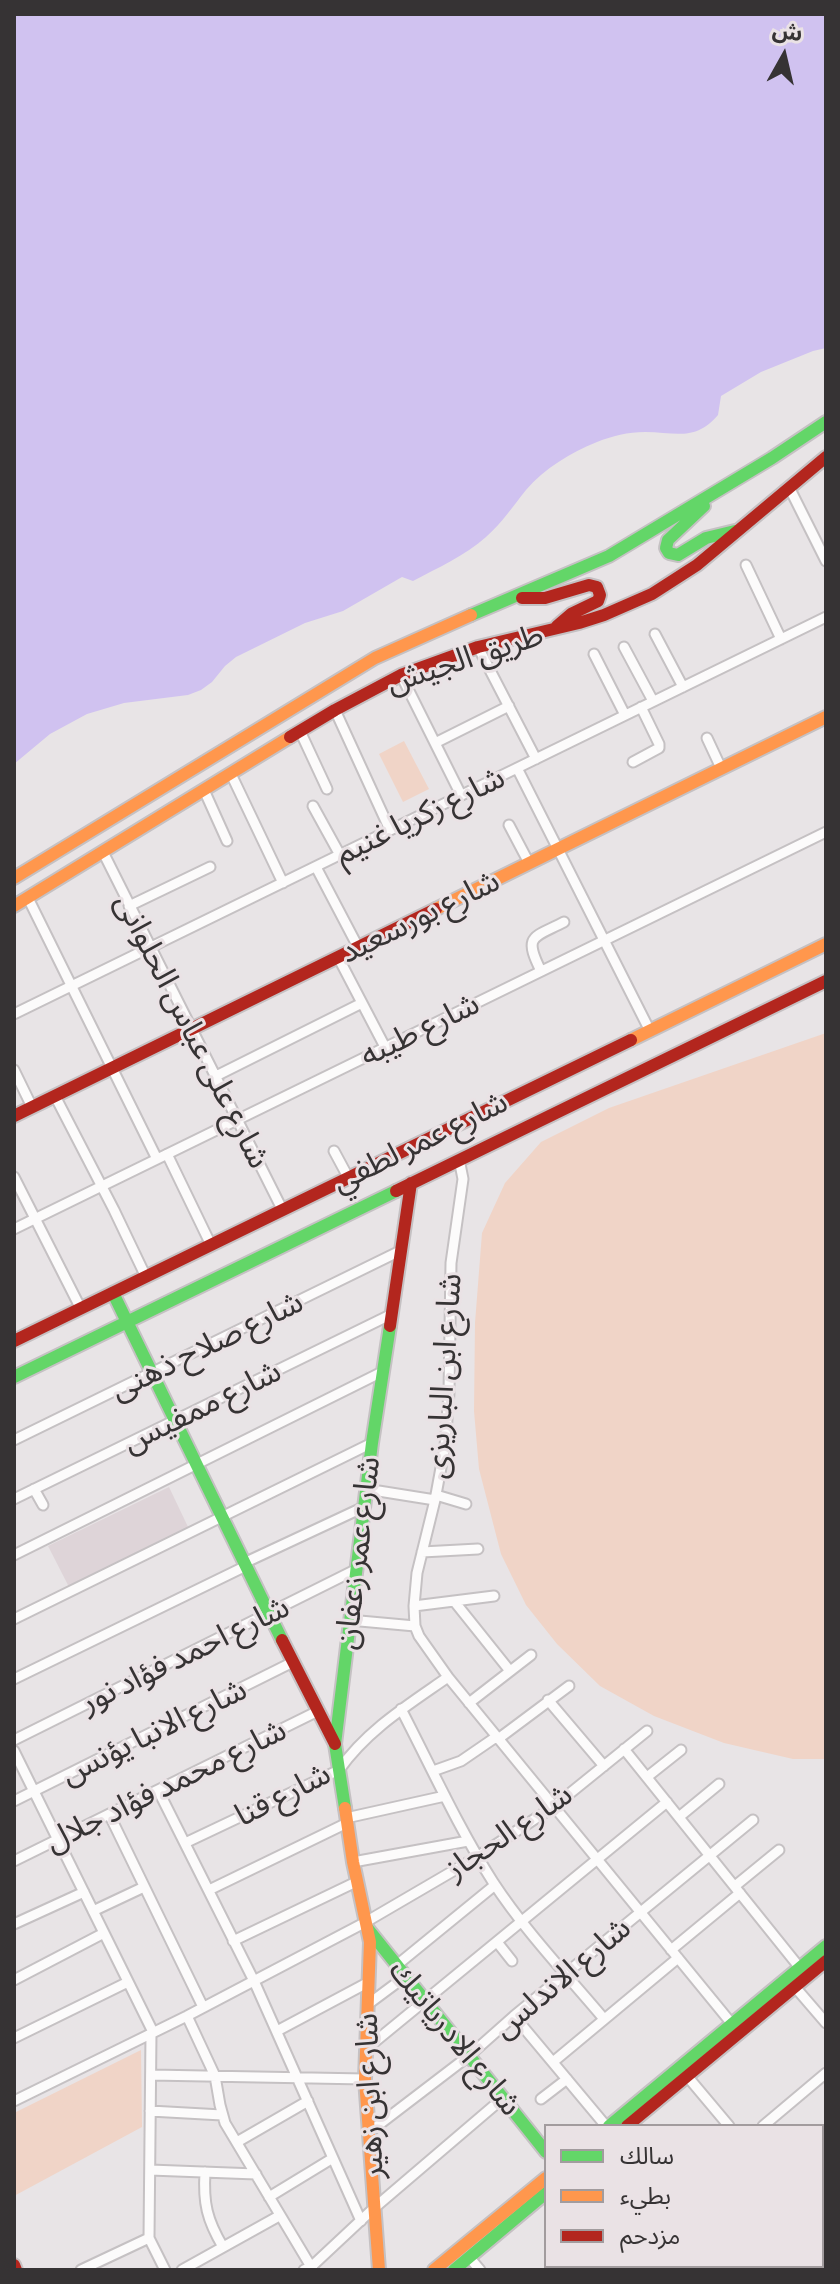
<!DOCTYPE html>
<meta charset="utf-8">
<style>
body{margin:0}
#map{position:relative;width:840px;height:2284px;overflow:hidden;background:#e8e4e6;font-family:"Alegreya Sans","Noto Sans Arabic",sans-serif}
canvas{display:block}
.frame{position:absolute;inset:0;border:16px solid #363334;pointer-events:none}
.legend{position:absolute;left:544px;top:2124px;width:280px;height:144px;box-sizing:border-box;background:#eae2e5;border:2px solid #a29c9e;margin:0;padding:10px 14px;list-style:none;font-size:24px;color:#363334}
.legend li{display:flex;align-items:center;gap:16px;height:40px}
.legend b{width:40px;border:2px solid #a29c9e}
.north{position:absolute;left:744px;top:16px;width:80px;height:80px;-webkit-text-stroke:6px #eae2e5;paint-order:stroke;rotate:8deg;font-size:22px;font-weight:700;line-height:32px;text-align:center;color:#363334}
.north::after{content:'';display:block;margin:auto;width:28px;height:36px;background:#363334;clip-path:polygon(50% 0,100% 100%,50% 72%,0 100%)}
</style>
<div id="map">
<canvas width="840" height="2284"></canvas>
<div class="frame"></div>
<ul class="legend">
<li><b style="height:10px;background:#63d668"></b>سالك</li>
<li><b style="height:10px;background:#ff974d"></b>بطيء</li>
<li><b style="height:10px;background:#b3261e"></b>مزدحم</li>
</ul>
<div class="north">ش</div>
</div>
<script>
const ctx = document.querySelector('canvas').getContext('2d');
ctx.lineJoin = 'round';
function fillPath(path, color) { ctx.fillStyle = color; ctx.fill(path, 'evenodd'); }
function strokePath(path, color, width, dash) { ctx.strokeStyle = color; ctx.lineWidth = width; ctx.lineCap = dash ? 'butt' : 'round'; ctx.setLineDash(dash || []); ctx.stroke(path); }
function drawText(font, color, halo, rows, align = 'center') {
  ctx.font = font + ' "Alegreya Sans","Noto Sans Arabic",sans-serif'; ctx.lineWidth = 6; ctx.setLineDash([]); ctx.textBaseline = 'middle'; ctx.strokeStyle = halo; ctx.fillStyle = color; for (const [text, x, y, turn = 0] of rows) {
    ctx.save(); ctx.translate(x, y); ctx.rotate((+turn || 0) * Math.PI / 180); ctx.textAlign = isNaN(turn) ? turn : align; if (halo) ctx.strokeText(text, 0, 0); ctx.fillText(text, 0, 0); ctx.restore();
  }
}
fillPath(new Path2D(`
 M169 1487 189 1529 69 1587 48 1546Z`), '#ded4d8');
fillPath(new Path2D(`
 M404 741 429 789 403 802 379 754Z
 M826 1033V1759H793L724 1743 654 1716 600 1686 557 1644 526 1605 501 1554 479 1469 474 1411 475 1323 482 1233 505 1183 541 1142 609 1108Z
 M141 2050 142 2127 14 2196V2113Z`), '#f0d4c7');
fillPath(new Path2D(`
 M14 14H826V348L813 351 761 372 721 396 718 415C695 442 675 432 645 432 628 432 612 436 597 442 570 453 545 468 526 490 513 506 502 523 486 537 465 556 437 568 413 581L402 577 343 611 305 623 236 657 225 666 212 682 201 690 188 695 124 703 87 714 50 734 14 764Z`), '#d0c2f0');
const street = new Path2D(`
 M789 487 826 561
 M746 565 781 639
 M655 634 683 687
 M478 647 536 759
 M624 647 653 701
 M594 654 625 715
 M401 675 461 795
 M335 710 390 830
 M300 731 327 789
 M707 738 721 768
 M435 743 509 706
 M633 762 659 748V744L641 707
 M517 768 650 1031
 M231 774 283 883
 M204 790 227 841
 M313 806 340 855
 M509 825 529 863
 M103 852 282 1209
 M316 867 358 947
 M28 898 157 1159
 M129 906 210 867
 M338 957 385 1047
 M541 971C523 935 533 938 564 922
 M14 1014 826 617
 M14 1070 32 1107
 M214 1077 362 1003
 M55 1096 114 1210 146 1277
 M334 1151 348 1177
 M167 1154 211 1245
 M459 1159 463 1179 451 1263 449 1393 445 1446 435 1500 417 1573 414 1606 415 1626 419 1636 448 1677 732 2024
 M14 1177 81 1309
 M14 1229 826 832
 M14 1440 400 1251
 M34 1489 43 1505
 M366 1489 435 1500
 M436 1495 466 1504
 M14 1499 390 1315
 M422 1552 478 1549
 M14 1555 382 1372
 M244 1563 364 1507
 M454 1601 510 1671
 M414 1606 494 1596
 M14 1619 372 1443
 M349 1620 415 1626
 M14 1679 246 1566
 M548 1700 604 1766
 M469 1703 531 1655
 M401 1709C431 1767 458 1827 493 1882 525 1931 567 1975 604 2019
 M498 1739 569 1686
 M14 1740 355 1570
 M624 1749 800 1968
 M14 1751 153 2032
 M433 1771 461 1761 496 1737
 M647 1777 681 1750
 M158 1790 254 1981 361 2221
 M14 1801 293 1662
 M109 1814 203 2007
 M679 1817 719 1784
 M346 1818 445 1796
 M185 1843 339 1770C367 1730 408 1705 448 1677
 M14 1861 318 1711
 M353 1862 468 1841
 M735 1886 779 1850
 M209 1890 347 1823
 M93 1911 144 1887
 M14 1924 84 1892
 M233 1941 356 1882
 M497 1942 512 1961
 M671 1950 740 1893
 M397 1965 495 1885
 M14 1980 104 1933
 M795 1987 826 2023
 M367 2005 406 1976
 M187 2016 215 2076 220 2105 225 2123 313 2270
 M514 2016 606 2126
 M277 2031 367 1983
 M151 2033 149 2238 165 2270
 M14 2038 128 1982
 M366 2049 667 1802
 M553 2062 678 1958
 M151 2075 365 2079
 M687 2076 729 2126
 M541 2099 567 2079
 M14 2101 187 2016 364 1923 477 1857 553 1807 647 1731
 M150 2111 222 2115
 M763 2126 826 2073
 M368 2133 470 2055 514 2016 753 1820
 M237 2142 308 2101
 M822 2154 826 2151
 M150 2170 256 2174
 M205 2172C203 2203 207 2220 223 2247
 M269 2197 333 2158
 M822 2218 826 2214
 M822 2235 826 2240
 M469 2257 480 2270
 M662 2266 666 2270
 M81 2270 149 2238
 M182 2270 279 2216
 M304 2270 311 2267 373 2209 503 2098
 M590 2270 595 2266
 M683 2270 688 2266`);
const fast = new Path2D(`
 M704 506 668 540 666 548 669 553 678 555 706 538 735 531
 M471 615 609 556 772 458 826 422
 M113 1293 282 1640
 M14 1377 396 1191
 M345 1808 335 1744 372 1443 390 1326
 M368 1929 546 2152
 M609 2126 826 1946
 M454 2270 546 2193`);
const slow = new Path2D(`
 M14 878 375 658 471 615
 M14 906 290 737
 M436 909 826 717
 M631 1040 826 944
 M345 1808 353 1862 370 1942 365 2079 379 2270
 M822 2259 826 2258
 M434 2270 546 2178
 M778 2270 794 2266`);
const jam = new Path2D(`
 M522 598H545L589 585 597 587 600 595 598 601 571 614 557 626
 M290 737 335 710 401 675 478 647 579 623 604 615 652 594 697 565 826 457
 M14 1116 436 909
 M396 1191 826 981
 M390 1326 411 1183
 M14 1341 631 1040
 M282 1640 335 1744
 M627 2126 826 1961
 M14 2265 16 2270`);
strokePath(street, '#c5c1c3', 13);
strokePath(fast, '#c5c1c3', 16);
strokePath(slow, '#c5c1c3', 16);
strokePath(jam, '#c5c1c3', 16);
strokePath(street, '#fcfbfb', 9);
strokePath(fast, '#63d668', 12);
strokePath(slow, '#ff974d', 12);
strokePath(jam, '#b3261e', 12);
drawText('32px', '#363334', '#eae2e5', [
 ["طريق الجيش",465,659,-18],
 ["شارع زكريا غنيم",420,816,-26],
 ["شارع بورسعيد",420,917,-26],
 ["شارع طيبه",420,1030,-26],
 ["شارع على عباس الحلوانى",192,1031,63],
 ["شارع عمر لطفي",420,1142,-26],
 ["شارع صلاح ذهنى",207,1346,-26],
 ["شارع ابن الباريزى",444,1376,-86],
 ["شارع ممفيس",202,1407,-26],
 ["شارع عمر زعفان",358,1553,-83],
 ["شارع احمد فؤاد نور",185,1655,-26],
 ["شارع الانبا يؤنس",154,1732,-26],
 ["شارع محمد فؤاد جلال",166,1786,-26],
 ["شارع قنا",283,1795,-27],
 ["شارع الحجاز",509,1832,-34],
 ["شارع الاندلس",562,1978,-40],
 ["شارع الادرياتيك",455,2038,51],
 ["شارع ابن زهير",370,2096,-92]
]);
</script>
